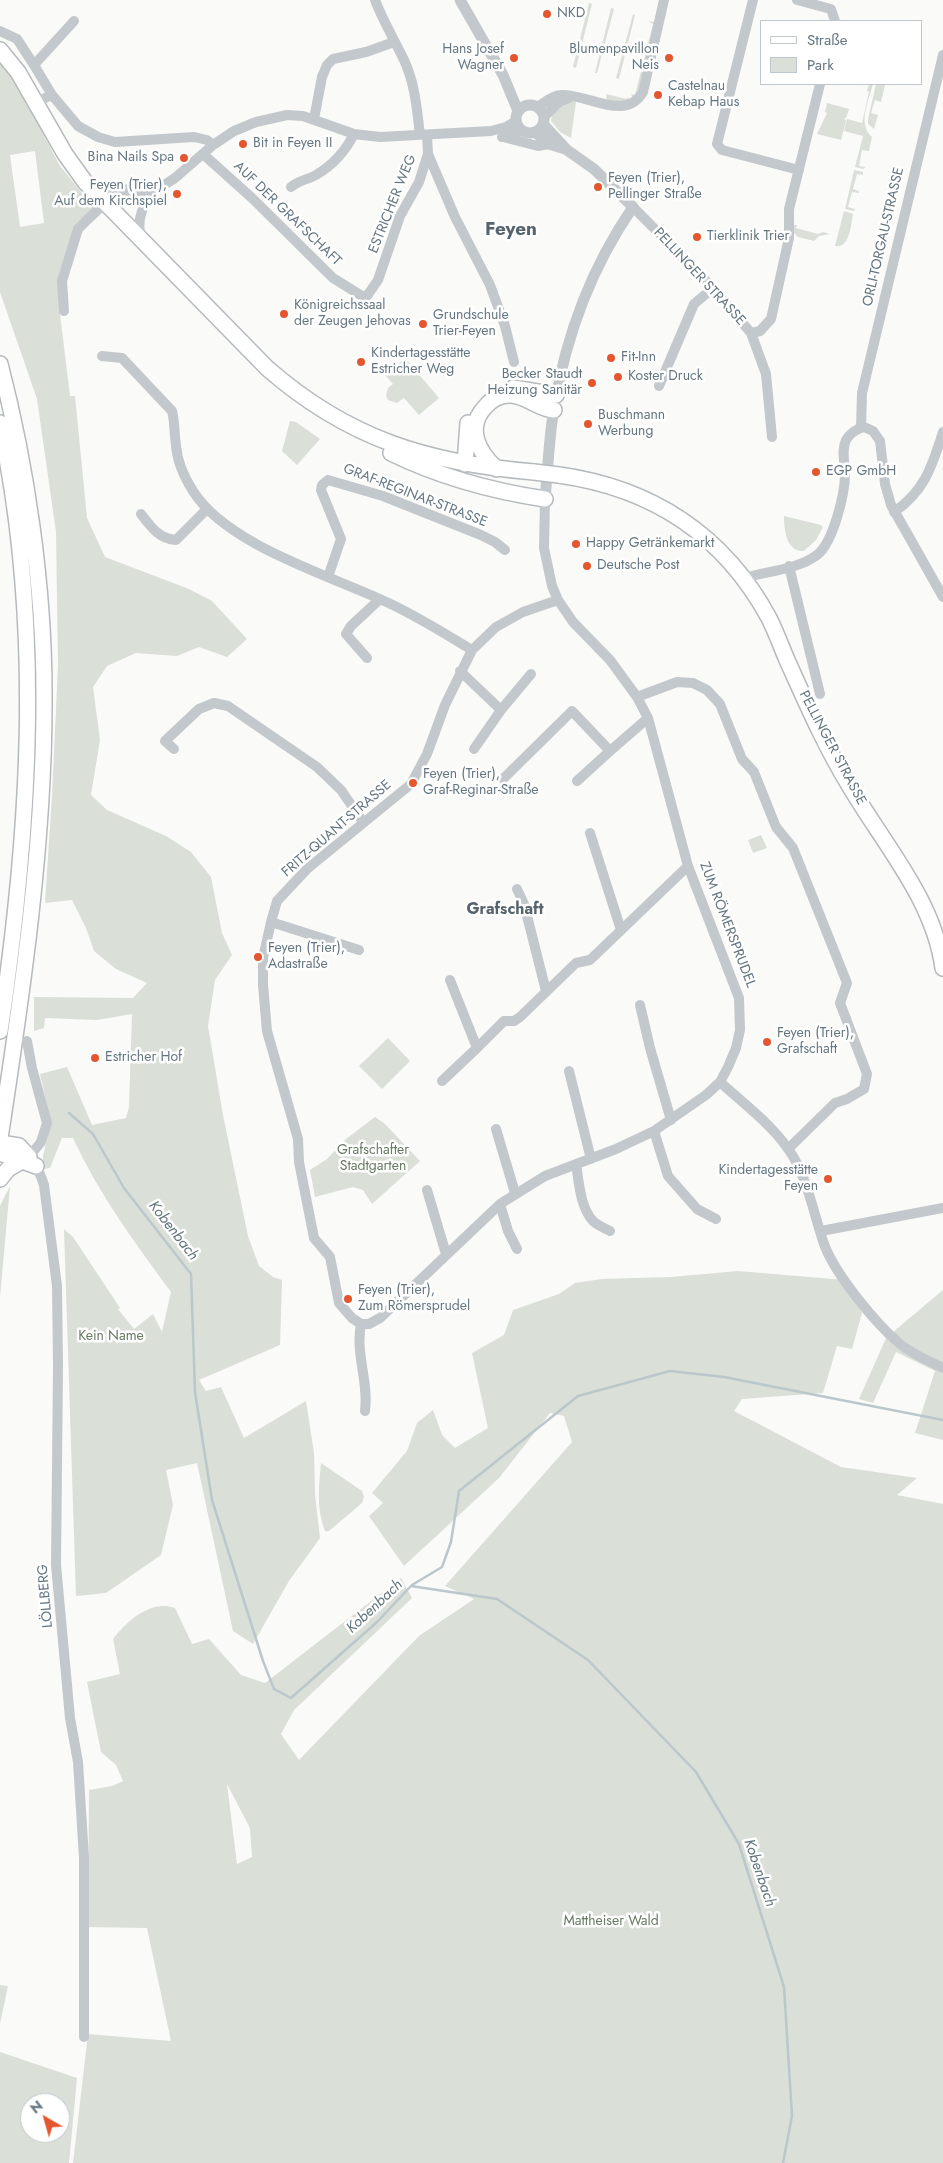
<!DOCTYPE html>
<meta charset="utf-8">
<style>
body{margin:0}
#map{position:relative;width:943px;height:2163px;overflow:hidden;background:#fafaf8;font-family:Jost,sans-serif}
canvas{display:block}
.legend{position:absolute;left:760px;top:20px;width:162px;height:65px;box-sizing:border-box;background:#fff;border:1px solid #c1c8cd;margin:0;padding:6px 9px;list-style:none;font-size:15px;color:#657683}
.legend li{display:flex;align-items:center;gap:10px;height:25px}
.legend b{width:25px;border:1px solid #c1c8cd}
.north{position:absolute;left:20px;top:2093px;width:50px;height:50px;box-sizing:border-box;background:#fff;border:1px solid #c1c8cd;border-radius:50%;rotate:322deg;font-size:14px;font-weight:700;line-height:20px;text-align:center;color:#657683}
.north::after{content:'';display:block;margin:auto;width:18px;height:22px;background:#e4572e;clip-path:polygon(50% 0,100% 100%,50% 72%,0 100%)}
</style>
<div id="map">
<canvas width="943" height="2163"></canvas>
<ul class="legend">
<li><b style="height:6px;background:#fff"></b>Straße</li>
<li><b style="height:14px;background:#dadfd7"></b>Park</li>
</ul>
<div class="north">N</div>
</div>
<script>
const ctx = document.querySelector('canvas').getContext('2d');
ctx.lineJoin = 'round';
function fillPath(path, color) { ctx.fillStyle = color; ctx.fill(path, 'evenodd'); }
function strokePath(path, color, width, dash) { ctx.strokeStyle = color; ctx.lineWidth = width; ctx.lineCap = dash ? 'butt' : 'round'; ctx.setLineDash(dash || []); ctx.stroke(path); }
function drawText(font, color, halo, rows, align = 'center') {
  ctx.font = font + ' Jost,sans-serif'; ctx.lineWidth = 5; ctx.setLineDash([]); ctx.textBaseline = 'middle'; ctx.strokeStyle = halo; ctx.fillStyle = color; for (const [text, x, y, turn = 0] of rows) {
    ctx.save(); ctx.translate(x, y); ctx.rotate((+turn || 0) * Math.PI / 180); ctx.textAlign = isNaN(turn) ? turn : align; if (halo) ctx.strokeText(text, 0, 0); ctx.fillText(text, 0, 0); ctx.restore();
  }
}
fillPath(new Path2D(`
 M589 3 592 4 576 68 573 67Z
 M611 8 614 9 597 73H595Z
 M633 14 635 15 619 79 616 78Z
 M648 21 654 22 656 25 637 96C628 107 619 104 607 101L606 94 627 99 628 97 631 101 634 99 631 94 635 95 653 24Z
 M0 63 16 82 60 166 94 208 76 224 60 314 70 396H75L87 518 105 557 189 589 212 601 247 639 227 657 199 647 177 656 136 653 107 666 93 687 100 740 91 795 107 810 166 836 191 852 211 877 222 933 232 955 215 980 208 1026 223 1115 248 1236 259 1266 273 1277 282 1280 280 1345 199 1380 206 1391 221 1387 244 1438 306 1401 314 1453 315 1495 320 1538 289 1581 253 1644 233 1631 197 1463 166 1470 173 1505 161 1555 106 1593 76 1596 64 1229 73 1237 120 1308 118 1309 134 1329 153 1314 162 1332 171 1292C134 1242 99 1194 73 1138H62L50 1168 43 1169V1156L51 1123 40 1074 67 1067 92 1125 126 1118 129 1107 132 1014 97 1020 45 1018 44 1028 34 1031V997L133 998 147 983 116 969 94 951 86 928 72 900 45 903 52 796 58 665 56 532 37 399 0 292ZM35 151 44 223 20 227 10 155Z
 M869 84H873C869 100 857 124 872 137L869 151 862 150 859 166 865 167 864 169 855 167 863 136 844 131 847 119 862 123 869 92 867 91Z
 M876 84 885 85 881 102 875 100 871 113 878 115 874 129 868 124V119Z
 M572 101 576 102 571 138 560 132 551 121C552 109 562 105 572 101Z
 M827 103 849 109 846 118H844L846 121 841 140 817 134 827 113 825 112Z
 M854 170 863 172V175L857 174 853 189 859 191V193L852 192 848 207 855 209 854 211 845 209Z
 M844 211 853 214C851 224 850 249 835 246Z
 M794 225H797L796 228 818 234 823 232 830 234 819 236 814 241 798 237 794 233Z
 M405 358 439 398 419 415 404 398 397 403 388 400 386 396 388 388 393 384 385 375Z
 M290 421 296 422 320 439 297 465 282 451Z
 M784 516 821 525 823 527 816 540 804 551C786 552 784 529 784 516Z
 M761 835 767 848 753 853 748 840Z
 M388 1038 410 1061 382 1089 359 1066Z
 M375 1117 384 1123 420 1161 372 1204 363 1190 353 1187 315 1197 310 1170 327 1159 346 1139Z
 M10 1186 0 1297V1206Z
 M738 1271 845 1280 862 1313 852 1349 837 1346 823 1393 742 1399 734 1411 841 1467 917 1478 897 1495 943 1504V2163H73L88 2034 171 2041 147 1928 88 1927 89 1790 112 1786 123 1781 116 1765 101 1752 87 1682 120 1674 113 1639C127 1621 151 1599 175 1608L192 1644 209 1639 241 1675 265 1683 401 1578 412 1598 294 1710 281 1734 299 1760 419 1636 474 1599 445 1586 572 1442 564 1416 550 1413 499 1478 404 1566 369 1516 383 1503 372 1493 407 1451 417 1423 433 1410 442 1435 455 1448 488 1428 472 1353 504 1335 513 1310 559 1294 575 1283 602 1279 671 1277ZM227 1784 250 1828 252 1857 237 1864Z
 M943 1290V1440L915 1433 935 1371 896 1352 873 1403 859 1399 886 1338Z
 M321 1463 362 1491 364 1497 362 1503 329 1531H325C316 1509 319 1486 321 1463Z
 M0 1985 8 1986 0 2024Z
 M0 2052 77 2078 69 2163H0ZM30 2103H60V2133H30Z`), '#dadfd7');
strokePath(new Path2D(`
 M69 1113 93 1134 124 1188 191 1274 195 1392 212 1500 263 1661 274 1689 291 1698 377 1622 411 1586 497 1599 588 1660 696 1772 739 1844 784 1987 792 2116 783 2163
 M412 1585 442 1567 451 1542 459 1491 578 1396 670 1371 724 1377 943 1420`), '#bbc7cb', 2.5);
const primary = new Path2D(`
 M0 50 18 72 65 154 85 182 267 368C348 439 428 463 534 472
 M0 364C27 468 44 586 44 694 45 840 22 994 0 1138
 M513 388 556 395
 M0 423C43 624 30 830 0 1031
 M391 453C440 477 492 491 545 499
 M465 464 468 423
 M497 469C478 452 465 427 486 406 492 399 501 395 510 395 526 395 538 409 554 410
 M559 475C652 488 724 535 769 618 776 632 781 646 787 660 806 702 825 746 849 785 883 843 934 900 943 968
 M0 1143 19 1146 29 1157 8 1169 0 1179
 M0 1153 36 1166`);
strokePath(primary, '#b5babe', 18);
strokePath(new Path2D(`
 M375 0C383 21 394 39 404 60 415 83 417 110 420 135
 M753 0 717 144 722 150 799 170
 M797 0 831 9 835 21
 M0 31 17 39 34 65
 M52 95 34 65 74 21
 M36 102 52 95 78 126 98 137 115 142 194 137 207 140 213 145
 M537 107C545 103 552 95 561 95 587 93 625 123 643 92L664 0
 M544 117 559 102 571 97
 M314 119 322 77 327 65 333 59 366 52 394 42
 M502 137 522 131
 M503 137 538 146 549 144
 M203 154 252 198 333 278 362 296H367L378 280 400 216 419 182 428 154 427 135
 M428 154 455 217 490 285 505 326 514 362
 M291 187C299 180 307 180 316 175 333 165 345 152 354 134
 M90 188 143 190
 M633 207 713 288 751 333 766 374 772 437
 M141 238C136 218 143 206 154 190
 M64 311 62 281 78 229 87 220 105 203 125 199 161 187 175 178 213 145 234 131 256 122 287 115 303 116 354 134 380 137 491 131 506 127 516 121
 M751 333 760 331 771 319 789 238V209L820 84
 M102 356 122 358 172 411C175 422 174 433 176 445 177 461 184 477 193 491 226 544 326 574 382 600 414 614 442 632 472 650
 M659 386 694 304 713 288
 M861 428 862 393 943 55
 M894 512C925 491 932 466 943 432
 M141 514C151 527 159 539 176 540L207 509
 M789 566 820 694
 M328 577 341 539 321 490 322 485 328 480 383 496 481 535 495 542 505 550
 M745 580 752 576C772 571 800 568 817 555 833 543 845 494 845 474 845 462 841 451 846 440 850 433 857 429 864 427L873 431 880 441 885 484 891 505 943 597
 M367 658 346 634 351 626 380 599
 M460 671 501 710
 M637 697 677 682 693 683 707 690 720 704 742 759 754 772 776 827 793 848 847 983 840 1003 867 1074 864 1089 847 1099 835 1103 788 1149
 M174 749 165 741 199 709 214 703 228 706 317 767 341 790 363 822
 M474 749 501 710 531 674
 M503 779 572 711 610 751 648 718
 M577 781 610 751
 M590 833 621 930
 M517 889 524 904 546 991
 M271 922 359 950
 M450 980 477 1048 504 1021H514L520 1017 576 963 590 960 688 866
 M640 1005 650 1048 671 1120
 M27 1041 32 1068 47 1123 41 1142 29 1157 40 1174 44 1185 57 1286 58 1366 56 1565 70 1718 78 1762 84 1858V2037
 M569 1071 591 1159
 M442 1081 477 1048
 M720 1082C745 1105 777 1128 794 1158 809 1185 814 1215 824 1244 835 1274 875 1323 900 1344 912 1354 929 1361 943 1368
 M496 1129 515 1193
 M654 1131 668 1176 697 1209 716 1219
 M576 1164C579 1182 580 1207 593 1221 597 1225 604 1228 610 1231
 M427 1190 446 1254
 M500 1204 508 1231 517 1249
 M821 1231 943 1208
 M361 1324H369L380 1318 500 1204 545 1176 616 1149 654 1131 706 1095 720 1082 728 1067 736 1048 740 1030 739 998 688 866 648 718 637 697 610 660 573 622 558 600 552 586 544 548 545 499
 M361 1324 352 1318 339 1303 330 1257 314 1238 299 1162 298 1139 267 1031 263 985V958L271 922 277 901 307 869 411 784 427 754 445 705 472 650 496 627 523 612 558 600
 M361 1324C355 1354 369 1382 365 1411`), '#c3c8cc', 10);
strokePath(new Path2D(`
 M460 0 503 75 518 111
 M516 119a14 14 0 1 1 28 0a14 14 0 1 1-28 0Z
 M543 124 567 150 594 169 633 207C591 268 566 335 554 408 549 437 548 468 545 499
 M535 132 549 144 565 149`), '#c3c8cc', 11);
strokePath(primary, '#fff', 15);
const primaryBridge = new Path2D(`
 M534 472 559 475`);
strokePath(primaryBridge, '#b5babe', 18, []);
strokePath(primaryBridge, '#fff', 15);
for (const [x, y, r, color] of [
 [547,14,5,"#e4572e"],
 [514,58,5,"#e4572e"],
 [669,58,5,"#e4572e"],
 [658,95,5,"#e4572e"],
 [243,144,5,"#e4572e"],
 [184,158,5,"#e4572e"],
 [598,187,5,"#e4572e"],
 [177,194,5,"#e4572e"],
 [697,237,5,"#e4572e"],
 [284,314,5,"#e4572e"],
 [423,324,5,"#e4572e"],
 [611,358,5,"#e4572e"],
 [361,362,5,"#e4572e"],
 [618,377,5,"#e4572e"],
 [592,383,5,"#e4572e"],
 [588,424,5,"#e4572e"],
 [816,472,5,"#e4572e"],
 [576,544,5,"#e4572e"],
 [587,566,5,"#e4572e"],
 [413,783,5,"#e4572e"],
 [258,957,5,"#e4572e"],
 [767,1042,5,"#e4572e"],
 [95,1058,5,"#e4572e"],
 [828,1179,5,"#e4572e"],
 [348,1299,5,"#e4572e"]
]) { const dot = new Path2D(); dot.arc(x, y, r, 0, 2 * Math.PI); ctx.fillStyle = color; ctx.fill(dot); strokePath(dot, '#fff', 2); }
drawText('14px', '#657683', '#fff', [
 ["NKD",557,14],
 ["Hans Josef",504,50,"right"],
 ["Wagner",504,66,"right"],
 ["Blumenpavillon",659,50,"right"],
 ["Neis",659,66,"right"],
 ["Castelnau",668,87],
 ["Kebap Haus",668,103],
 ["Bit in Feyen II",253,144],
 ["Bina Nails Spa",174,158,"right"],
 ["Feyen (Trier),",608,179],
 ["Pellinger Straße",608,195],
 ["Feyen (Trier),",167,186,"right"],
 ["Auf dem Kirchspiel",167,202,"right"],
 ["Tierklinik Trier",707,237],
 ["Königreichssaal",294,306],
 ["der Zeugen Jehovas",294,322],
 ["Grundschule",433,316],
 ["Trier-Feyen",433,332],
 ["Kindertagesstätte",371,354],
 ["Estricher Weg",371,370],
 ["Fit-Inn",621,358],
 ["Becker Staudt",582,375,"right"],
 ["Heizung Sanitär",582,391,"right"],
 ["Koster Druck",628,377],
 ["Buschmann",598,416],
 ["Werbung",598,432],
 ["EGP GmbH",826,472],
 ["Happy Getränkemarkt",586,544],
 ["Deutsche Post",597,566],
 ["Feyen (Trier),",423,775],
 ["Graf-Reginar-Straße",423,791],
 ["Feyen (Trier),",268,949],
 ["Adastraße",268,965],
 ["Feyen (Trier),",777,1034],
 ["Grafschaft",777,1050],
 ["Estricher Hof",105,1058],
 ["Kindertagesstätte",818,1171,"right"],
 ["Feyen",818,1187,"right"],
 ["Feyen (Trier),",358,1291],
 ["Zum Römersprudel",358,1307]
], 'left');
drawText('14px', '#657683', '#fff', [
 ["ESTRICHER WEG",393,204,-68],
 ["AUF DER GRAFSCHAFT",287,214,44],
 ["ORLI-TORGAU-STRASSE",884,237,-77],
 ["PELLINGER STRASSE",699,277,47],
 ["GRAF-REGINAR-STRASSE",415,496,21],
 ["PELLINGER STRASSE",832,748,62],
 ["FRITZ-QUANT-STRASSE",337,829,-41],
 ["ZUM RÖMERSPRUDEL",727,925,69],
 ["LÖLLBERG",46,1596,-95]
]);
drawText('14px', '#687a64', '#fff', [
 ["Grafschafter",373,1151],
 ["Stadtgarten",373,1167],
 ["Kein Name",111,1337],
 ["Mattheiser Wald",611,1922]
]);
drawText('italic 15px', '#60757c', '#fff', [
 ["Kobenbach",173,1231,52],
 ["Kobenbach",375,1607,-43],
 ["Kobenbach",759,1873,71]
]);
drawText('bold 16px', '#57646e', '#fff', [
 ["Grafschaft",505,910]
]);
drawText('bold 19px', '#57646e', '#fff', [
 ["Feyen",511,230]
]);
</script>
